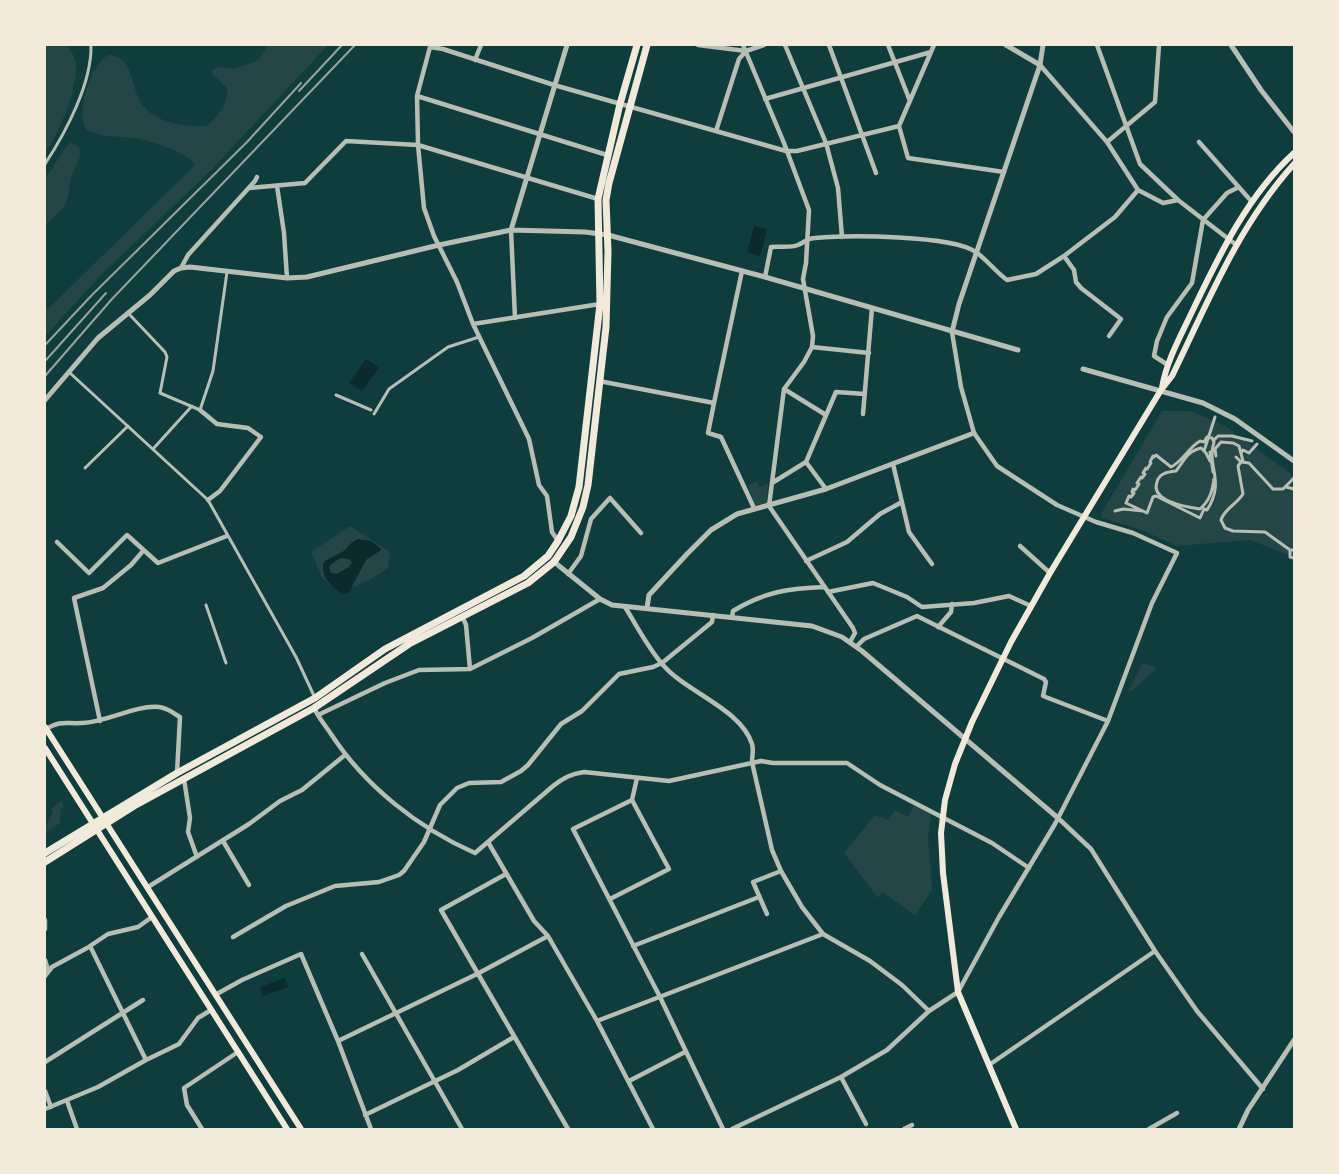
<!DOCTYPE html>
<style>
body{margin:0}
#map{position:relative;width:1339px;height:1174px;overflow:hidden;background:#0f3d3e;font-family:"Sofia Sans Condensed",sans-serif}
canvas{display:block}
.frame{position:absolute;inset:0;border:46px solid #f1e9da;pointer-events:none}
</style>
<div id="map">
<canvas width="1339" height="1174"></canvas>
<div class="frame"></div>
</div>
<script>
const ctx = document.querySelector('canvas').getContext('2d');
ctx.lineJoin = 'round';
function fillPath(path, color) { ctx.fillStyle = color; ctx.fill(path, 'evenodd'); }
function strokePath(path, color, width, dash) { ctx.strokeStyle = color; ctx.lineWidth = width; ctx.lineCap = dash ? 'butt' : 'round'; ctx.setLineDash(dash || []); ctx.stroke(path); }
fillPath(new Path2D(`
 M45 45H66C71 51 76 57 76 66 76 92 60 132 45 153Z
 M268 45H328L212 169 103 273 45 336V308H49L195 165C189 152 148 140 134 138 119 136 102 138 87 130 74 114 91 65 108 55 133 55 131 87 141 103 155 123 184 127 206 126 218 117 229 103 227 88L213 75 212 71 218 67 234 69 254 62 259 59Z
 M71 142 79 147 80 156 71 177 68 198 64 207 45 226V177C56 166 62 149 71 142Z
 M1162 411H1191L1225 426 1294 476V557L1250 540 1176 546 1142 530 1102 518 1101 514Z
 M757 481 759 487 768 484 767 503 756 505 748 486Z
 M350 526 390 552 388 568C371 579 340 601 323 578 318 572 316 560 311 552Z
 M1143 663 1157 668 1132 691H1128Z
 M61 801 64 806 61 809 60 823 49 831 46 827 48 831 45 833V824L46 826 53 812 51 809Z
 M914 805 931 814 928 838 932 890 915 915 882 892 878 898 844 853 875 815 888 820 895 810 908 817Z`), '#244646');
fillPath(new Path2D(`
 M754 226 767 229 760 256 747 252Z
 M366 359 379 368 362 391 349 383Z
 M358 539 371 541 380 548 381 550 366 560 349 592 343 594C332 586 322 580 323 564 329 556 338 556 345 550 350 545 351 542 358 539ZM341 558 349 559 352 562 349 567 337 574 331 573 329 568 331 564Z
 M285 978 288 987 263 996 260 987Z`), '#0a2a2b');
strokePath(new Path2D(`
 M45 164C66 132 92 83 91 45
 M129 314 165 352 167 357 160 393 200 410 213 371 227 272
 M70 373 208 500 296 657 315 698
 M336 395 371 410
 M374 414 389 389 448 347 479 337
 M1207 437 1212 438 1214 442C1206 466 1226 481 1207 510L1204 509 1200 518 1156 496 1153 497 1147 513 1126 503 1129 496 1131 497 1134 493 1132 492 1133 489 1135 490 1139 484 1137 483 1141 477 1142 478 1145 474 1143 473 1146 468 1147 469 1151 463 1150 462 1153 456 1154 457 1156 455 1171 467C1183 461 1188 448 1200 441L1204 442Z
 M1214 440 1218 436H1232L1252 441
 M153 449 192 406
 M1204 451 1215 417
 M1210 452 1213 472
 M1241 453 1243 450 1249 453 1257 444
 M1216 456 1215 449 1221 442 1233 443 1239 446 1243 461
 M1236 457 1241 462
 M1210 461 1206 453 1201 448C1187 451 1184 461 1176 471 1168 472 1159 473 1157 482 1150 501 1186 507 1200 509 1210 500 1212 492 1214 479
 M85 468 128 426
 M1294 478 1283 489H1273L1249 463 1241 462 1238 466 1243 494C1237 504 1224 509 1221 520L1225 528 1233 531 1265 532 1290 550H1294
 M1286 487 1294 489
 M1115 511 1123 509 1143 511
 M1290 551V557L1294 558
 M206 605 226 663`), '#b8beb3', 3);
strokePath(new Path2D(`
 M698 45 746 51 764 45
 M743 45 784 143 809 210 806 263 803 279 813 336 812 347 804 362 784 389 769 506 853 628 855 633 850 642
 M785 45 826 143 838 188 842 237
 M829 45 876 173
 M888 45 910 101
 M1097 45 1140 164 1178 200 1235 244
 M475 60 481 45
 M1040 65 1107 142 1138 190 1163 203 1178 200
 M417 96 607 155
 M765 99 931 52
 M899 126 908 158 1004 172
 M716 131 739 59 746 51
 M1107 142 1155 102 1159 45
 M1199 142 1252 202
 M277 186 284 233 287 278
 M249 188 305 183 346 141 418 145 598 199
 M511 230 515 318
 M1064 256 1074 270 1076 282 1081 288 1121 319 1109 336
 M181 268 188 255 255 181 257 177
 M765 277 771 247C779 246 791 248 798 245 805 242 808 238 815 238 848 235 951 235 976 252 987 260 996 272 1007 280L1036 274 1064 256 1115 217 1138 190
 M473 324 600 304
 M812 347 869 353
 M1168 365 1154 356 1157 341 1167 317 1192 283 1203 220 1227 193 1237 188
 M599 381 714 403 708 433 721 437 754 508
 M784 389 826 415
 M714 403 742 271
 M200 410 217 424 248 428 261 437 220 491 208 500
 M863 414 872 308
 M893 464 909 532 932 564
 M772 483 806 462
 M826 489 806 462 836 392 865 394
 M558 541 552 532 547 496 539 485 529 439 473 324 457 282 434 236 424 208 418 145 417 96 430 47 443 49 554 85 786 151H797L899 126 934 45
 M57 542 89 573 127 535 158 563 227 536
 M1020 546 1050 573
 M806 561 847 542 880 514 902 502
 M568 574 581 556 591 519 610 498 641 533
 M828 592 873 583 907 597 922 607 974 603 1009 596 1031 606
 M625 607C637 626 648 648 663 665 686 692 741 709 752 744 754 750 752 756 752 762L772 850 781 871 802 907 823 934 870 961 902 985 929 1011
 M732 617 733 611C764 592 789 588 825 587
 M463 618 466 625 470 669
 M938 627 951 612 952 604
 M857 646 864 639 917 616 1044 679 1046 682 1043 696 1108 721
 M314 707C317 716 325 725 331 734 365 786 418 828 475 853L553 786C563 778 571 774 584 772L669 781 761 761 773 763H847L880 785 992 843 1029 868
 M318 715 385 683 419 670 470 669 532 638 600 599
 M100 721 74 598 103 588 131 565 143 551
 M46 729C62 720 65 724 82 723 108 722 134 705 159 707 168 708 173 713 180 717L177 773
 M637 778 632 800 573 829 660 997 723 1129
 M184 779 190 818 188 832 197 857
 M1058 818 1091 849 1155 951 1197 1011 1263 1089
 M223 841 249 885
 M488 842 534 921 548 936 597 1021 653 1129
 M506 874 441 910 568 1129
 M148 887 249 824 280 801 302 790 345 755
 M610 899 669 869 632 800
 M767 914 753 882 781 871
 M45 920V929
 M233 937 286 906 335 886 379 882 399 875 404 871 424 842 440 805 457 788 469 783 501 782 521 771 528 765 561 724 582 711 619 674 653 667 662 663 712 622 713 615
 M90 946 146 1060
 M633 946 759 897
 M362 954 462 1129
 M45 960 48 970
 M45 976 52 967 87 948 108 934 138 927 152 917
 M215 995 242 980 301 954 338 1041 371 1129
 M597 1021 823 934
 M338 1041 477 974 548 936
 M45 1062 143 1000
 M989 1065 1155 951
 M841 1077 866 1124
 M629 1081 685 1052
 M45 1091 51 1107
 M67 1101 77 1129
 M45 1109 98 1087 146 1060 179 1044 198 1018 211 1010
 M365 1115 458 1070 514 1037
 M202 1129 187 1105 184 1088 238 1052
 M732 1129 841 1077 887 1050 929 1011 958 992 999 917 1055 824 1108 721 1152 603 1177 553 1133 533 1096 522 1057 505 997 466 974 433 961 387 952 332
 M904 1129 912 1125
 M1149 1129 1177 1113`), '#b8beb3', 4.5);
strokePath(new Path2D(`
 M1006 45 1040 65
 M1231 45 1261 90 1294 132
 M511 230 567 45
 M952 332 959 304 1040 65 1043 45
 M1083 369 1203 403 1235 419 1294 461
 M45 400 98 338 150 295 174 271 181 268 190 267 287 278 307 277 439 245 511 230 585 232 608 235 765 277 1018 350
 M553 561 600 599 612 605 812 626 842 637 862 651 1058 818
 M647 608 649 595 687 554 711 530 737 514 826 489 974 433
 M1239 1129 1248 1110 1294 1040`), '#b8beb3', 5);
strokePath(new Path2D(`
 M1162 388C1166 363 1179 339 1190 316 1218 258 1246 197 1294 153
 M45 727 301 1129
 M45 748 287 1129
 M1016 1129 958 992 943 873 941 833 945 800 955 764 972 722 1011 642 1050 573 1161 390 1172 376C1208 302 1238 226 1294 164`), '#f1e9da', 6);
strokePath(new Path2D(`
 M45 853 177 773 315 698 385 649 524 576 548 556 558 541 571 516 579 487 600 304 598 199 620 104 637 45
 M45 862 134 806 314 708 409 644 528 583 554 562 571 537 583 507 588 485 606 327 608 251 606 200 609 183 647 45`), '#f1e9da', 7);
strokePath(new Path2D(`
 M299 91 342 45
 M45 345 92 295 247 142 301 83
 M46 360 106 293
 M45 376 112 299 355 45`), '#97a49c', 2);
</script>
